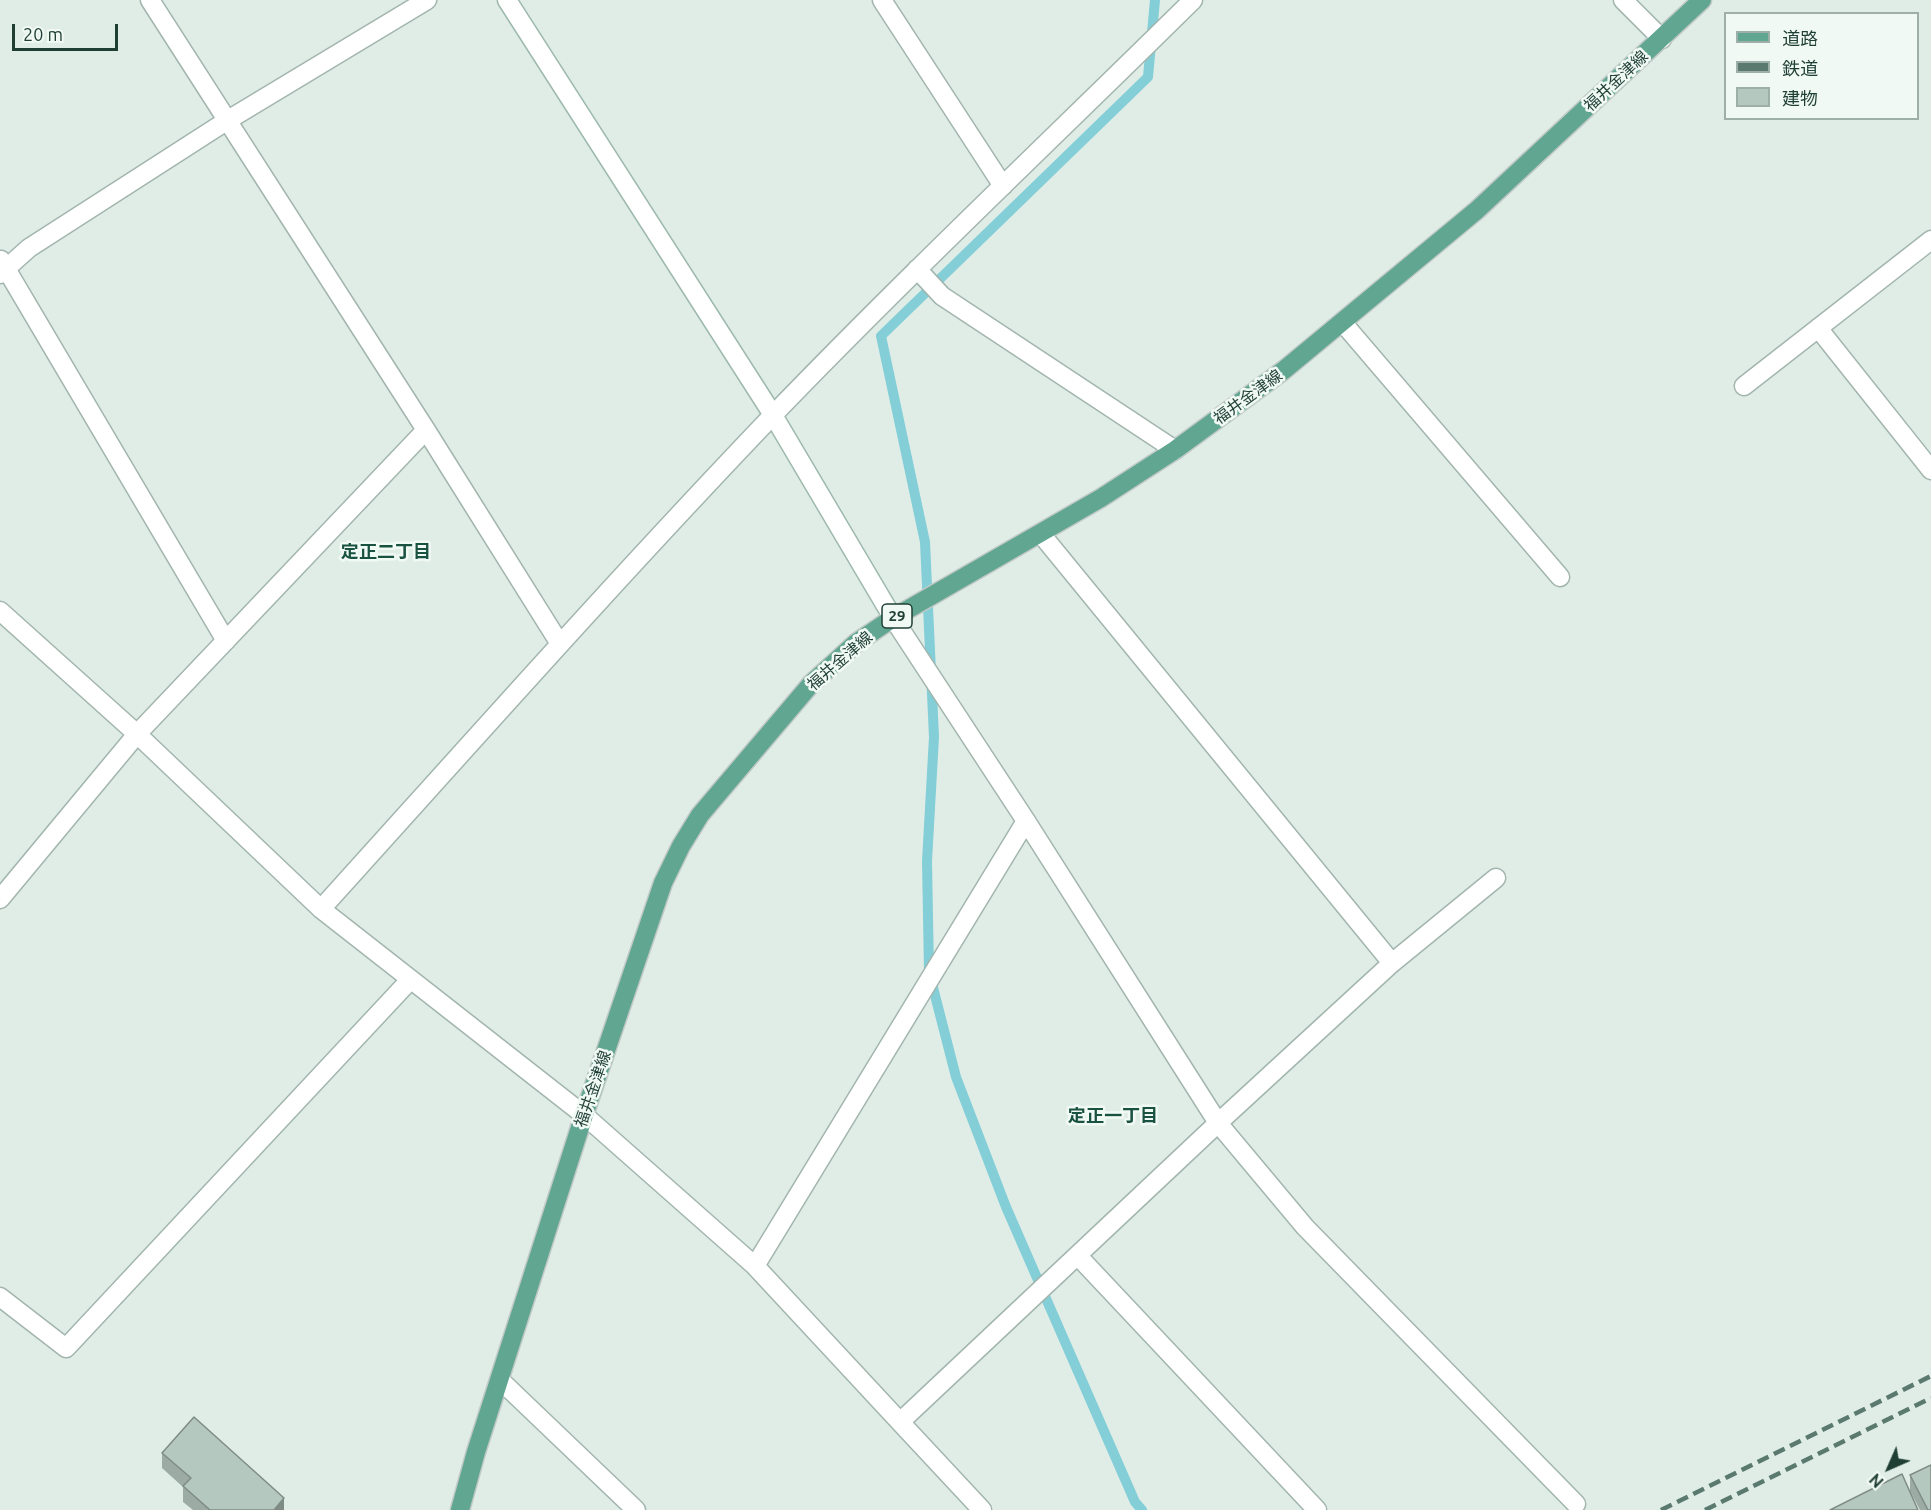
<!DOCTYPE html>
<meta charset="utf-8">
<style>
body{margin:0}
#map{position:relative;width:1931px;height:1510px;overflow:hidden;background:#e0ede7;font-family:Ubuntu,"Noto Sans JP",sans-serif}
canvas{display:block}
.legend{position:absolute;left:1724px;top:12px;width:195px;height:108px;box-sizing:border-box;background:#f1f9f5;border:2px solid #9dafa8;margin:0;padding:8px 10px;list-style:none;font-size:18px;color:#1f3f35}
.legend li{display:flex;align-items:center;gap:12px;height:30px}
.legend b{width:30px;border:2px solid #9dafa8}
.north{position:absolute;left:1859px;top:1438px;width:60px;height:60px;-webkit-text-stroke:4px #f1f9f5;paint-order:stroke;rotate:225deg;font-size:16px;font-weight:700;line-height:24px;text-align:center;color:#1f3f35}
.north::after{content:'';display:block;margin:auto;width:21px;height:27px;background:#1f3f35;clip-path:polygon(50% 0,100% 100%,50% 72%,0 100%)}
.scale{position:absolute;left:12px;top:24px;width:106px;height:27px;box-sizing:border-box;border:3px solid #1f3f35;border-top:0;padding-left:8px;font-size:18px;line-height:21px;white-space:nowrap;color:#1f3f35;-webkit-text-stroke:4px #f1f9f5;paint-order:stroke}
</style>
<div id="map">
<canvas width="1931" height="1510"></canvas>
<ul class="legend">
<li><b style="height:8px;background:#61a691"></b>道路</li>
<li><b style="height:8px;background:#5a7a70"></b>鉄道</li>
<li><b style="height:16px;background:#b5c8bf"></b>建物</li>
</ul>
<div class="north">N</div>
<div class="scale">20 m</div>
</div>
<script>
const ctx = document.querySelector('canvas').getContext('2d');
ctx.lineJoin = 'round';
function strokePath(path, color, width, dash) { ctx.strokeStyle = color; ctx.lineWidth = width; ctx.lineCap = dash ? 'butt' : 'round'; ctx.setLineDash(dash || []); ctx.stroke(path); }
function fillPath(path, color) { ctx.fillStyle = color; ctx.fill(path, 'evenodd'); }
function drawText(font, color, halo, rows, align = 'center') {
  ctx.font = font + ' Ubuntu,"Noto Sans JP",sans-serif'; ctx.lineWidth = 5; ctx.setLineDash([]); ctx.textBaseline = 'middle'; ctx.strokeStyle = halo; ctx.fillStyle = color; for (const [text, x, y, turn = 0] of rows) {
    ctx.save(); ctx.translate(x, y); ctx.rotate((+turn || 0) * Math.PI / 180); ctx.textAlign = isNaN(turn) ? turn : align; if (halo) ctx.strokeText(text, 0, 0); ctx.fillText(text, 0, 0); ctx.restore();
  }
}
strokePath(new Path2D(`
 M1142 1510 1135 1502 1006 1207 956 1077 929 972 927 861 934 737 925 542 881 336 1148 77 1155 0`), '#83ced7', 10);
const street = new Path2D(`
 M150 0 426 430 560 644
 M882 0 1003 186
 M1623 0 1662 39
 M1 260 226 641
 M917 269 942 296 1175 450
 M0 274 29 248 228 120 427 0
 M1343 323 1560 577
 M1818 328 1931 470
 M1744 386 1931 240
 M1041 534 1392 963
 M0 611 137 734 321 909 584 1115 755 1266 900 1422 1218 1123 1392 963 1496 878
 M893 618 1026 821 1218 1123 1305 1227 1576 1504
 M0 899 137 734 426 430
 M321 909C471 743 619 576 774 414 910 273 1053 138 1193 0
 M1078 1256 1317 1510
 M755 1266 1026 821
 M0 1297 66 1348 410 980
 M500 1380 636 1510
 M900 1422 982 1510`);
const secondary = new Path2D(`
 M507 0 773 415 893 618`);
const primary = new Path2D(`
 M460 1510 476 1452 584 1115 663 883 681 846 700 815 811 684 856 643 893 618 1101 498 1175 450 1284 370 1477 210 1702 0`);
strokePath(street, '#a2b5ae', 21);
strokePath(secondary, '#9eb9ae', 21);
strokePath(primary, '#c0c9c6', 21);
strokePath(street, '#fff', 18);
strokePath(secondary, '#fff', 18);
strokePath(primary, '#61a691', 18);
strokePath(new Path2D(`
 M1661 1510 1931 1376
 M1705 1510 1931 1398`), '#5a7a70', 4.5, [12, 6]);
fillPath(new Path2D(`
 M162 1453 284 1510H193L183 1502V1487L162 1468Z
 M1910 1475 1931 1510H1920L1910 1491Z`), '#9caca4');
fillPath(new Path2D(`
 M284 1498V1510H274Z`), '#7f8c86');
const building = new Path2D(`
 M194 1417 284 1498 274 1510H210L183 1486 191 1478 162 1453Z
 M1931 1465V1510H1928L1910 1475Z
 M1902 1474 1918 1510H1830Z`);
fillPath(building, '#b5c8bf');
strokePath(building, '#7f8c86', 1.5);
for (const [x, y, w] of [
 [897,616,30]
]) { const box = new Path2D(); box.roundRect(x - w / 2, y - 12, w, 24, 4.5); ctx.fillStyle = '#f1f9f5'; ctx.fill(box); strokePath(box, '#1f3f35', 1.5); }
drawText('bold 15px', '#1f3f35', null, [
 ["29",897,616]
]);
drawText('16px', '#1f3f35', '#f1f9f5', [
 ["福井金津線",1616,81,-43],
 ["福井金津線",1248,397,-36],
 ["福井金津線",840,661,-41],
 ["福井金津線",593,1089,-71]
]);
drawText('bold 18px', '#1a5242', '#f1f9f5', [
 ["定正二丁目",386,552],
 ["定正一丁目",1113,1116]
]);
</script>
